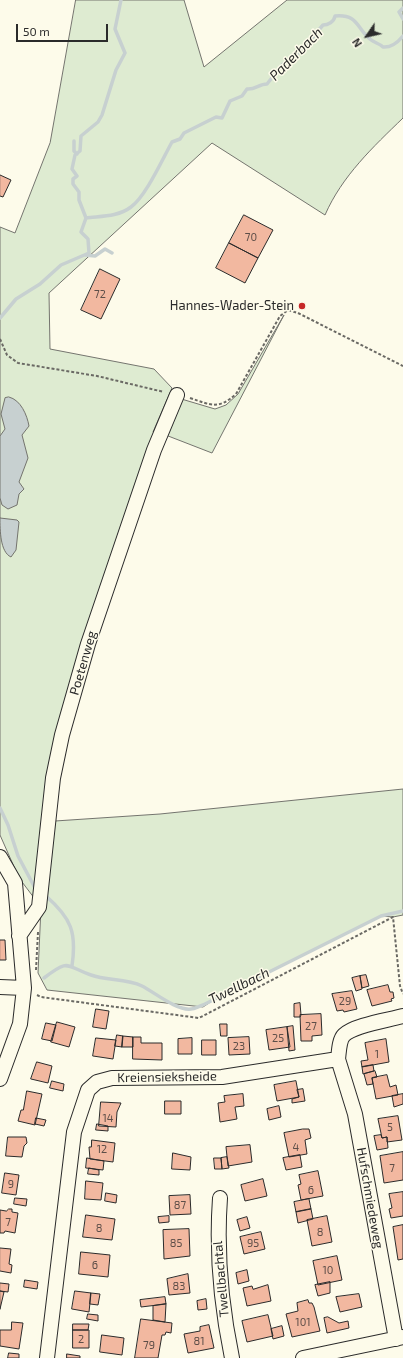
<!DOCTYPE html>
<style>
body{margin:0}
#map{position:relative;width:403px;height:1358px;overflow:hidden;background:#fdfbea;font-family:"Exo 2",sans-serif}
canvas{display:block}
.north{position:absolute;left:347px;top:16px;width:40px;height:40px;-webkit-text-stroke:3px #fdfbea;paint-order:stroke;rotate:236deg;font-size:11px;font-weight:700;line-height:16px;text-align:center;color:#2b2b2b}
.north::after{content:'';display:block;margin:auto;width:14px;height:18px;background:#2b2b2b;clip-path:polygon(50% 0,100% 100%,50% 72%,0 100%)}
.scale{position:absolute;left:16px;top:24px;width:92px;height:18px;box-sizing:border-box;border:2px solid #2b2b2b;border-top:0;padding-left:5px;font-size:12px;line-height:14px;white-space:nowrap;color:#2b2b2b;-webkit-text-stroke:3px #fdfbea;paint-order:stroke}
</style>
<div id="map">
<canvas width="403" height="1358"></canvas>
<div class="north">N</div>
<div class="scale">50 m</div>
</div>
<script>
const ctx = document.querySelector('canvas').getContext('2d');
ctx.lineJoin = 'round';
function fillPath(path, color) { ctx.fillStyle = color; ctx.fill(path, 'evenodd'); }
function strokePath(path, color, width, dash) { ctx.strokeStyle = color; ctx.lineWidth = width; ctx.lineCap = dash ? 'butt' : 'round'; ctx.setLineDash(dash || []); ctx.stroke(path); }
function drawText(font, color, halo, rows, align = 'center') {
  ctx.font = font + ' "Exo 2",sans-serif'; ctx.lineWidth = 3; ctx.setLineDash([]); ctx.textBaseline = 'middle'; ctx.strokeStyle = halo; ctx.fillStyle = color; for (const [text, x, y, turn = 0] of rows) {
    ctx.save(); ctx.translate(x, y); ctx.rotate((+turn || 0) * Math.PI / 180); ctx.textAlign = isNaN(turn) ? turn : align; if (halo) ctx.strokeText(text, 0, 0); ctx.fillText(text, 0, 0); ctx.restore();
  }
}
const green = new Path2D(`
 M76 0H184L204 67 287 0H403V118C373 147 342 176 325 215L212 143 49 293 50 349 154 369 172 388 153 432 163 434 178 398 215 409 226 405 238 394 284 315 212 453 163 434 92 644 58 775 55 821 160 814 403 789V915L393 917 381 916 215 999 203 1007 47 990 38 973 41 907 19 878 0 835V227L15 233 50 143Z`);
fillPath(green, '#deebd1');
strokePath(green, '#74746e', 1);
const water = new Path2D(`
 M9 397C21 400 27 415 29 426L22 435 28 458 19 482 24 489 19 494 17 505 8 509 2 505 0 498V436L5 429 1 414 5 398Z
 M0 518 17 520 19 522 16 550 11 557C0 552 0 530 0 518Z`);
fillPath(water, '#c7d0d0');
strokePath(water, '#74746e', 1);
strokePath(new Path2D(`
 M403 8 399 12 403 19
 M74 141V151L77 154
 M86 218C100 216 118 217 131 207 146 196 162 160 172 142L180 139 184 133 216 117 222 118 230 101 242 96 247 89C255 90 259 84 267 84L282 65 301 51 323 25C328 25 334 22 335 16 359 14 356 28 370 39 374 43 379 43 383 47 392 48 398 42 403 36
 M85 255 95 256 105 249 112 253
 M0 318 16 299 40 284 61 265 89 253 88 239 81 232 86 218 79 200V192L73 184V179L77 176 72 169 75 155 80 151 81 136 98 122 102 115 116 70 125 53 115 29 121 0
 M0 808 8 825 18 856 35 888
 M46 896C71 918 77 932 72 966
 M44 978C70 958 65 966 91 975 107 981 126 978 142 986 154 992 177 1011 191 1009 195 1009 199 1006 203 1005L381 916 403 911`), '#c7d0d0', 3.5);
const building = new Path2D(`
 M0 175 11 180 3 197 0 196Z
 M244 215 273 230 258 258 229 243Z
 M229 243 258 258 245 283 216 268Z
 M100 269 120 279 101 319 81 310Z
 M0 940H5L6 960H0Z
 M366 975 369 986 362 988 360 976Z
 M360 976 362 989 356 991 352 978Z
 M388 985 390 992H393L394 998 391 999 392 1001 372 1006 367 990Z
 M352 991 357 1009 344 1012 343 1010 337 1011 332 994Z
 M300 1003 301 1015 300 1017H294V1004Z
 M96 1009 109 1011 106 1029 93 1027Z
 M321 1014 322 1035 312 1036V1041H301L300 1015Z
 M57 1022 75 1027 69 1047 51 1042Z
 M46 1023 56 1025 52 1041 42 1039Z
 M220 1024H227V1036H221Z
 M293 1026 295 1050 289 1051 287 1027Z
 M287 1027 290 1047 269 1050 266 1030Z
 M117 1035 123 1036 122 1047 115 1046Z
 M123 1036 133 1037V1047H122Z
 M133 1037H141V1043H162V1060L133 1059Z
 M249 1037 250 1054 229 1055 228 1038Z
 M96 1038 116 1040 113 1059 93 1056Z
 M192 1038V1054H178V1039Z
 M386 1039 389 1062 362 1067 361 1061 368 1060 365 1043Z
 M202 1040H216V1055H202Z
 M37 1062 52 1066 48 1083 31 1079Z
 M373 1065 374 1071 363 1074 362 1067Z
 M375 1071 377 1077 372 1078 373 1084 367 1085 364 1074Z
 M387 1075 390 1087 396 1085 398 1095 376 1099 372 1078Z
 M52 1081 64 1084 63 1091 50 1088Z
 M296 1081 299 1097 277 1101 274 1085Z
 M303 1089 305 1101 292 1103V1099L299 1097 297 1090Z
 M27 1091 42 1094 35 1125 18 1121 21 1110H23Z
 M243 1094 244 1106 235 1107 237 1119 220 1122 218 1103 225 1102 224 1096Z
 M403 1094V1104L394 1107 392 1096Z
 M165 1101H181V1114H165Z
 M101 1102 121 1103 117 1112 116 1127 99 1126Z
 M279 1106 281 1117 269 1120 267 1109Z
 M398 1116 402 1140 387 1142V1137L382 1138 378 1119Z
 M36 1118 46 1120 44 1126 35 1124Z
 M97 1124 108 1126V1131L96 1130Z
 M303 1129H309L311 1138 305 1140 307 1154 289 1157 284 1133Z
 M381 1135 382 1138 387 1137 388 1148 377 1150 374 1136Z
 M8 1137H26L27 1143 24 1146 22 1157 6 1156Z
 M92 1140 115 1143 113 1162 90 1159 89 1147H91Z
 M250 1145 252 1162 228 1166 226 1147Z
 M403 1152V1180L384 1183 380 1156Z
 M173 1153 191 1157 190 1170 172 1169Z
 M300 1155 302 1167 286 1170 283 1158Z
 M227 1157 229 1168 222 1169 221 1158Z
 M87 1158 104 1161 103 1170 86 1168Z
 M214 1158H221L222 1169H215Z
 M89 1168 99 1170V1175L88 1174Z
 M318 1171 323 1196 301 1200 298 1185 301 1184 299 1175Z
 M5 1173 19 1175 16 1195 2 1193Z
 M263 1179 267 1196 245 1201 241 1185Z
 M86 1181 103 1183 101 1200 85 1199Z
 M403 1192V1216L391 1218 389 1209 392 1208 389 1194Z
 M106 1193 117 1195 116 1203 105 1201Z
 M190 1195 191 1214 170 1215 169 1196Z
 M15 1198 27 1199 26 1206 14 1204Z
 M309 1199 311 1209 296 1212 294 1202Z
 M9 1209H12V1212L18 1213 15 1233 5 1231 4 1233H0V1210L6 1211Z
 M311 1209 313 1219 298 1223 296 1212Z
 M86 1215 115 1219 112 1240 83 1237Z
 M169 1216V1222L159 1223 158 1217Z
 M327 1216 332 1242 312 1246 307 1220Z
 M247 1217 250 1228 240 1231 237 1220Z
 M403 1225V1259L398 1260 393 1227Z
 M189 1229 190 1256 164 1259 163 1230Z
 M261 1232 265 1249 244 1254 240 1237Z
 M0 1248 11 1249 9 1264 12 1265 11 1273 0 1271Z
 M81 1252 110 1255 108 1277 79 1274Z
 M337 1256 342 1280 318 1285 313 1261Z
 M247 1270 249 1281 238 1284 236 1273Z
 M188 1274 190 1293 169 1295 167 1279Z
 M25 1280 38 1282 37 1289 24 1287Z
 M330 1282V1293L318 1296 315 1285Z
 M0 1283 9 1284 8 1292 0 1291Z
 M268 1285 271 1301 247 1306 243 1288 252 1286 253 1289Z
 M0 1291 4 1292 0 1309Z
 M75 1291 91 1293 89 1312 72 1309Z
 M91 1293 100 1294 98 1305 90 1304Z
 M359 1294 362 1307 340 1312 336 1297Z
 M165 1297 166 1304 141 1307 140 1300Z
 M206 1299 207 1309 198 1310 197 1301Z
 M308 1300 309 1303H312L314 1307 320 1331 292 1337 286 1314 298 1311 297 1303Z
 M166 1304 165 1322 153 1320V1306Z
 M88 1314 98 1315V1321L87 1319Z
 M268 1315 273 1336 247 1342 242 1321Z
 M328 1317 339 1323 348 1321 349 1328 327 1333 324 1318Z
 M141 1319 172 1323 171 1333 166 1332 165 1335H162L158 1358H135Z
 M12 1322 23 1323 19 1349 0 1346V1330H11Z
 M73 1324H89L88 1330H73Z
 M209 1325 214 1348 188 1353 184 1334 200 1331V1327Z
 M282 1326 284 1336 273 1339 271 1329Z
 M73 1330H89V1348H73Z
 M102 1335 124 1338 122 1355 100 1352Z
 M9 1353 19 1354V1358H8Z
 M67 1354 80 1356V1358H67Z`);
fillPath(building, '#f2b8a0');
strokePath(building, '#2b2b2b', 1);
const minor = new Path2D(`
 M0 857 15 883 24 988 20 1024 0 1079
 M19 936 39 907 53 778 62 735 88 644 154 450 177 395
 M0 987 24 988
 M338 1059 355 1114 396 1339
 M220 1198C216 1253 221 1305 232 1358
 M47 1358 74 1132 88 1090 97 1082 112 1078 222 1077 338 1059C339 1052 339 1040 344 1035 354 1025 389 1020 403 1016
 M303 1358 403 1337`);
strokePath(minor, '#2b2b2b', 16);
strokePath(new Path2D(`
 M0 339 7 355 18 363 97 376 164 392
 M190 398C211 405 218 410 236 394L280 316 288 310 298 313 403 366
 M36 970 38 932
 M37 995 41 997 199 1018 393 917 400 986 403 994`), '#6a6964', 2, [3, 2]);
strokePath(minor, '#fdfbea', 14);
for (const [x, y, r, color] of [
 [302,306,4,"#c62828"]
]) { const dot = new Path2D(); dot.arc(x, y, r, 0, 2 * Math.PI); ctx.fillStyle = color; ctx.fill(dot); strokePath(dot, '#fdfbea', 1.5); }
drawText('11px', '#5d4e48', null, [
 ["70",251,237],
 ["72",100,294],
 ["29",345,1001],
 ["27",311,1026],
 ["25",278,1038],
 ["23",239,1046],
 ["1",377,1054],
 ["14",108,1118],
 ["5",390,1127],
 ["4",296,1147],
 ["12",102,1149],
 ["7",392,1168],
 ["9",11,1184],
 ["6",311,1190],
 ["87",180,1205],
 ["7",8,1222],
 ["8",99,1228],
 ["8",320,1232],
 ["85",176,1243],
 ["95",253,1243],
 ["6",95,1265],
 ["10",328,1270],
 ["83",179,1286],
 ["101",303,1322],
 ["2",81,1339],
 ["81",199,1341],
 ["79",149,1345]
]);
drawText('13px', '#2b2b2b', '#fdfbea', [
 ["Hannes-Wader-Stein",294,306]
], 'right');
drawText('13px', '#2b2b2b', '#fdfbea', [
 ["Poetenweg",83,663,-74],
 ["Kreiensieksheide",167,1077,-1],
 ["Hufschmiedeweg",370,1198,80],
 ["Twellbachtal",221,1279,-95]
]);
drawText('italic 14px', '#2b2b2b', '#fdfbea', [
 ["Paderbach",296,54,-45],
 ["Twellbach",239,986,-26]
]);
</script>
